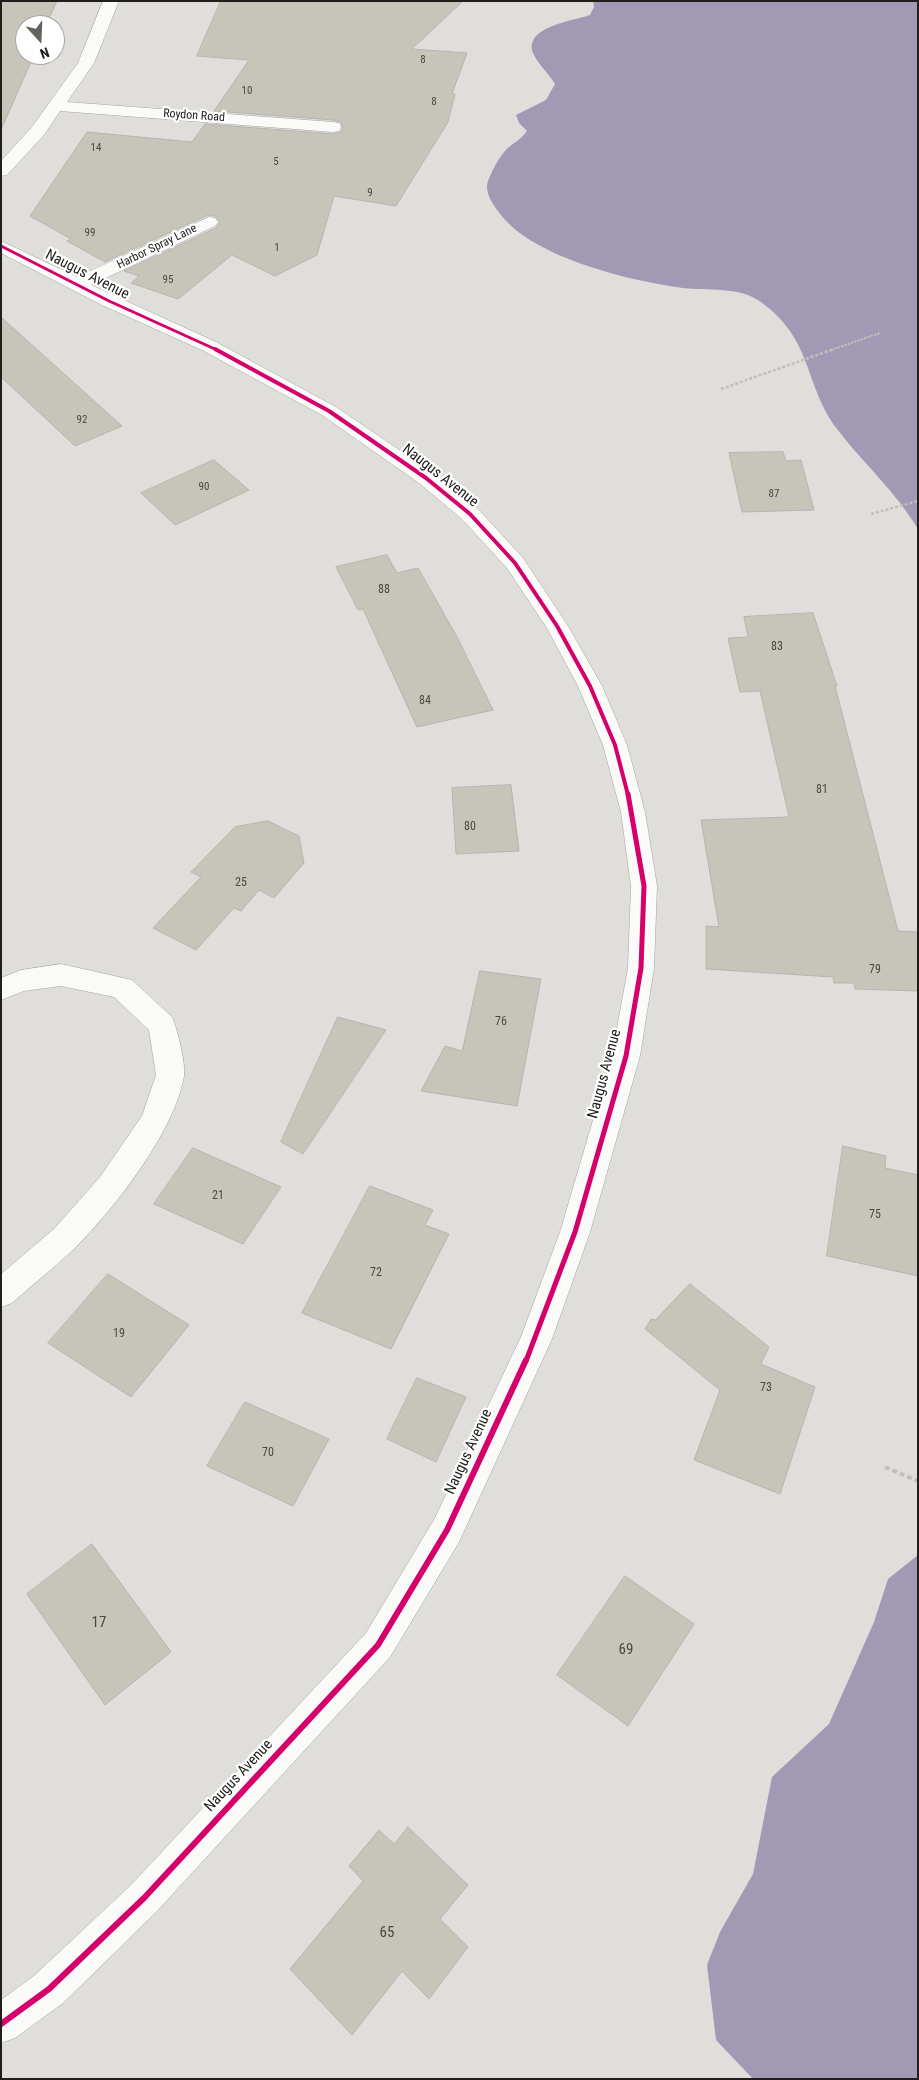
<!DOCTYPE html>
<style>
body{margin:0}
#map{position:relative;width:919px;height:2080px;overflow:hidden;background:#dfdeda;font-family:"Roboto Condensed",sans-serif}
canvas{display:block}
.frame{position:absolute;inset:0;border:2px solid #1f1e1b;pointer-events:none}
.north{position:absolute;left:15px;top:15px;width:50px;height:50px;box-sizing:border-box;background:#fff;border:1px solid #a5a5a4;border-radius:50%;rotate:160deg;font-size:14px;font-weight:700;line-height:20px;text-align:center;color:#1f1e1b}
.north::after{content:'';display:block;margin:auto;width:18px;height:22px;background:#62615e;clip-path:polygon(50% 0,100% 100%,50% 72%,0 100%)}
</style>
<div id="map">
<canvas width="919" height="2080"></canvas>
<div class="frame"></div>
<div class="north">N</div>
</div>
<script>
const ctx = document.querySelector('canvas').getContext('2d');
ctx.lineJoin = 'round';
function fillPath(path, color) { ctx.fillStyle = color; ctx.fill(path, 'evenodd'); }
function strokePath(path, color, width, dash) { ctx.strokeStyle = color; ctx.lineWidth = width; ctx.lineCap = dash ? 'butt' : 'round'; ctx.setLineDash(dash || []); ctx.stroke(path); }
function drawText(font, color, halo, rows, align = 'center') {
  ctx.font = font + ' "Roboto Condensed",sans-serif'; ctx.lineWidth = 4.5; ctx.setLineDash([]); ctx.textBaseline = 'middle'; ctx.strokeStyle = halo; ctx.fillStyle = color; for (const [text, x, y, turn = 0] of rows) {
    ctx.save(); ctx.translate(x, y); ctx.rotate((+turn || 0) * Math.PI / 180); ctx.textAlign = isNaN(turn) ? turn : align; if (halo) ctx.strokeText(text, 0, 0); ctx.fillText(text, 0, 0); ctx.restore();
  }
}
fillPath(new Path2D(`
 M593 1H918V529C896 492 863 463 837 429 803 383 814 341 761 302 739 286 708 291 683 288 631 281 534 258 501 215 494 206 484 193 488 181 492 171 498 159 505 151 512 143 521 140 527 131L519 123 516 115 546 100 555 84C549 74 539 65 534 55 521 27 573 21 590 15L594 7Z
 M918 1555V2079H753L716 2040 707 1965 720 1932 753 1874 772 1777 829 1724 874 1622 888 1579Z`), '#a299b4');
const building = new Path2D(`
 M1 1H57L46 25H25V55H34L1 130Z
 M221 1H463L412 49 467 53 452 94H455L448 122 396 206 334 196 317 255 275 276 232 255 178 299 131 283 139 276 124 271 216 228 220 222 215 216 208 215 105 262 67 241 71 239 30 216 87 132 192 142 205 124 333 134 341 132 343 128 341 122 333 120 214 111 249 60 197 56Z
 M1 317 122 426 75 446 1 377Z
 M783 452 786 461 801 460 814 510 742 512 729 453Z
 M214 460 249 490 175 525 141 493Z
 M387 555 397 573 418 568 457 637 493 710 417 727 363 609 358 610 336 567Z
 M813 613 837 686H835L898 931 918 932V991L855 989 854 983H834L833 977 706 969V926L719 927 701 820 789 817 760 691 740 692 728 638 748 637 744 617Z
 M511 785 519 851 456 854 452 788Z
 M268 821 299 836 304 863 274 898 259 890 241 911 234 908 196 950 153 928 201 877 191 872 235 827Z
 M480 971 541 979 517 1106 421 1091 445 1046 462 1051Z
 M338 1017 386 1030 303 1154 281 1142Z
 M843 1146 886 1156 885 1168 918 1175V1276L827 1256Z
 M193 1148 281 1187 243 1244 154 1204Z
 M370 1186 433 1210 425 1225 449 1234 391 1349 302 1313Z
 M108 1274 189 1325 131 1397 48 1343Z
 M690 1284 769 1347 761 1364 815 1387 780 1494 694 1460 720 1390 645 1329 651 1319 655 1320Z
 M417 1378 466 1397 436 1462 387 1439Z
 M245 1402 329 1439 293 1506 207 1466Z
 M92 1544 171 1652 105 1705 27 1594Z
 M625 1576 694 1624 628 1726 557 1675Z
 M408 1827 468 1885 440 1919 468 1947 429 1999 402 1971 352 2035 290 1969 363 1881 349 1866 379 1830 394 1844Z`);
fillPath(building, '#c7c4ba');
strokePath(building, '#b5b4b0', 1);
const minor = new Path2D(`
 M103 1H119L94 63 67 102 333 122 339 123 341 127 339 131 333 132 60 111 44 135 7 175 1 176V161L32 127 78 63Z
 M209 217 215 218 218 222 215 226 91 285 216 342 336 407 433 473 478 509 523 558 568 626 602 686 627 745 645 812 657 886 654 968 640 1056 590 1232 552 1339 459 1542 390 1657 157 1911 63 2003 15 2038 1 2043V2000L35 1975 131 1885 366 1633 435 1518 521 1337 560 1232 612 1056 628 968 631 886 621 812 603 745 578 686 547 628 507 568 462 519 419 483 322 415 202 350 102 305 1 253V241L77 277Z
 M61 964 132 980 172 1017C177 1028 186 1064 184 1076 175 1131 114 1209 75 1248 55 1267 33 1284 12 1303L1 1307V1274L54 1229 100 1177 142 1116 156 1075 149 1030 114 997 61 986 24 991 1 1000V978L21 970Z`);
strokePath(minor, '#a4a39f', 1);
strokePath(new Path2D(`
 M831 350 880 333`), '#c0bfbd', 2, [2.5, 1]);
strokePath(new Path2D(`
 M721 389 834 349
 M871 514 918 501`), '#c0bfbd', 2.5, [3, 2]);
strokePath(new Path2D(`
 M885 1467 918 1481`), '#c0bfbd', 4, [5, 3]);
fillPath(minor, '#fafaf9');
strokePath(new Path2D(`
 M1 246 109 301 217 350`), '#d6006c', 3);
strokePath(new Path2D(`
 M215 349 329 411 426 478 470 514 515 563 557 626 590 686 615 745 628 795`), '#d6006c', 4);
strokePath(new Path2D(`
 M526 1361 575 1232 626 1056 641 968 644 886 628 794`), '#d6006c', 5);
strokePath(new Path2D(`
 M1 2024 49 1989 144 1898 378 1645 447 1530 526 1360`), '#d6006c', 6);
drawText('11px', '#494843', null, [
 ["8",423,60],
 ["10",247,91],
 ["8",434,102],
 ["14",96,148],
 ["5",276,162],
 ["9",370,193],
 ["99",90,233],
 ["1",277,248],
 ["95",168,280],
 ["92",82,420],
 ["90",204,487],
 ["87",774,494]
]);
drawText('12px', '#1f1e1b', '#fff', [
 ["Roydon Road",194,116,4],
 ["Harbor Spray Lane",157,247,-26]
]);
drawText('12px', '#494843', null, [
 ["88",384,590],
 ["83",777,647],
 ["84",425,701],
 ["81",822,790],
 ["80",470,827],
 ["25",241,883],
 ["79",875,970],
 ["76",501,1022],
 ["21",218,1196],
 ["75",875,1215],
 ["72",376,1273],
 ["19",119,1334],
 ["73",766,1388],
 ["70",268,1453]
]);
drawText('15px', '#1f1e1b', '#fff', [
 ["Naugus Avenue",87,275,27],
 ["Naugus Avenue",440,476,38],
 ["Naugus Avenue",605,1074,-75],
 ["Naugus Avenue",469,1452,-65],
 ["Naugus Avenue",239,1776,-47]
]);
drawText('15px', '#494843', null, [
 ["17",99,1623],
 ["69",626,1650],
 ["65",387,1933]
]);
</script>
